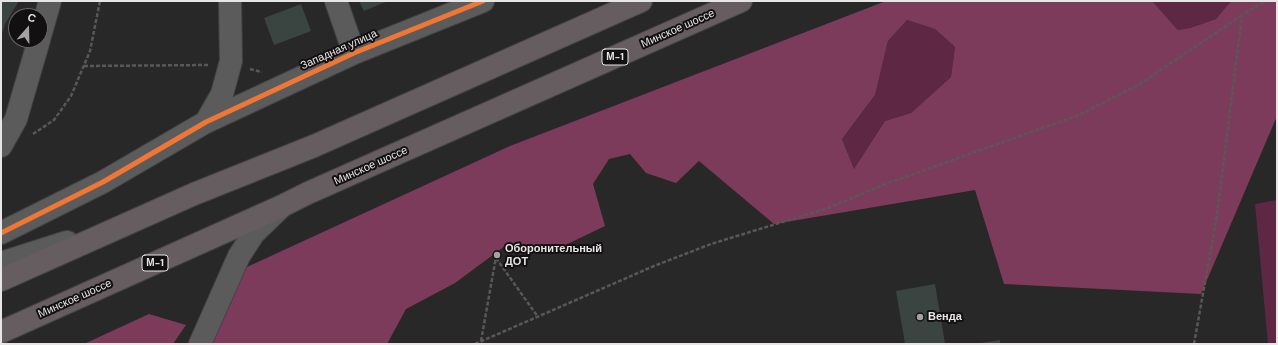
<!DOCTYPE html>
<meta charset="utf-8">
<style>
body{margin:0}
#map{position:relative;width:1278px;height:345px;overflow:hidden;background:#292828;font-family:"DM Sans",sans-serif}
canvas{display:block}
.frame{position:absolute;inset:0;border:2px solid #e7e5e6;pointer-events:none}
.north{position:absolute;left:8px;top:8px;width:40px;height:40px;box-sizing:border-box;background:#121011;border:1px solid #676566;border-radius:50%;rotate:20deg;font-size:11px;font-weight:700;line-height:16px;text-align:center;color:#e7e5e6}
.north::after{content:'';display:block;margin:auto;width:14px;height:18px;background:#a4a3a4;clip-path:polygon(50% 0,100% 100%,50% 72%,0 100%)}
</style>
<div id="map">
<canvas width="1278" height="345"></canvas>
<div class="frame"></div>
<div class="north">С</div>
</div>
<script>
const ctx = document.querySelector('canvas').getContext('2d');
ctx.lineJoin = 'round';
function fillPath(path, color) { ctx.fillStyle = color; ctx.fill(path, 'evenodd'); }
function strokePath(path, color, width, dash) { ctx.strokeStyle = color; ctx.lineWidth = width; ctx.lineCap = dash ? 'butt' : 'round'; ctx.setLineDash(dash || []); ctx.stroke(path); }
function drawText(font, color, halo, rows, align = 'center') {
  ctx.font = font + ' "DM Sans",sans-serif'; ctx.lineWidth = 4; ctx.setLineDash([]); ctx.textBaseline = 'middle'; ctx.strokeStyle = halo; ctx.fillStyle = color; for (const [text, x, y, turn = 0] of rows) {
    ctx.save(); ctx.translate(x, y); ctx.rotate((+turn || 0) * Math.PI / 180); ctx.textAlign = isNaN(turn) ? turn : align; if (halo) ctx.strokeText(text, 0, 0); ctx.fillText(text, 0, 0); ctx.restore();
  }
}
fillPath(new Path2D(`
 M1152 1H1231L1216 19 1190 28 1178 30Z
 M907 20 935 29 955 47 951 77 911 113 885 121 854 169 842 139 875 95 888 41Z
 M1277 200V344H1268L1255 204Z`), '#5e2743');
fillPath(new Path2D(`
 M886 1H1152L1178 30 1190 28 1216 19 1231 1H1277V116L1201 294 1004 284 975 190 774 224 699 161 676 183 646 173 630 154 609 159 593 184 605 226 557 249 505 246 455 283 406 309 387 344H209L247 267 510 146ZM907 20 935 29 955 47 951 77 911 113 885 121 854 169 842 139 875 95 888 41Z
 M149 314 186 325 173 344H84Z`), '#7d3b5c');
fillPath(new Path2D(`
 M1 1H19L5 24 1 37Z
 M359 1H388L364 11Z
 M301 4 311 31 274 45 264 18Z
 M935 284 945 344H905L896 291Z
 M1000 340V344H982L981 343Z`), '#3a4440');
const minor = new Path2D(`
 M336 1 354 53
 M40 36 50 1
 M206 122 222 94 231 61 230 1
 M1 146 16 119 39 40
 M1 233 103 182 206 122 354 53 483 1
 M1 263 67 242
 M200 344 239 256 254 233 281 207`);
const highway = new Path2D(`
 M1 280 194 194 314 146 641 1
 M1 332 282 206 308 193 741 1`);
strokePath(minor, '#454344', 24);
strokePath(highway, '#454344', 24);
strokePath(new Path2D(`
 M84 66 209 65
 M250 69 262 72
 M33 134 54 120 71 96 90 51 100 1
 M496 258 538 317
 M481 341 496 257
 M475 344 654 266 711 244 828 208 888 183 1079 115 1140 84 1242 15
 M1194 344 1217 215 1242 15 1265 1`), '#595858', 2.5, [4, 2]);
strokePath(minor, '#5c5b5b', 22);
strokePath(highway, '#665d61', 22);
strokePath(new Path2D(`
 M1 233 103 182 206 122 354 53 483 1`), '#f07635', 5);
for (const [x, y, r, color] of [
 [497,255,4,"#a4a3a4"],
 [920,317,4,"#a4a3a4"]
]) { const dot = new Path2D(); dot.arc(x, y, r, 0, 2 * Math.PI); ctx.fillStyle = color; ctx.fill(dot); strokePath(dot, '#121011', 1.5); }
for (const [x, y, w] of [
 [615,57,26],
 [155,263,26]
]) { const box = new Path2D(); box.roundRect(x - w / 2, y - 8, w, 16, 3); ctx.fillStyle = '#121011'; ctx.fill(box); strokePath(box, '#e7e5e6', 1); }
drawText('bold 10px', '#e7e5e6', null, [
 ["М-1",615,57],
 ["М-1",155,263]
]);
drawText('11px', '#e7e5e6', '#121011', [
 ["Минское шоссе",678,29,-24],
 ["Западная улица",339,50,-24],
 ["Минское шоссе",371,166,-24],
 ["Минское шоссе",75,299,-24]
]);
drawText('bold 11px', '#e7e5e6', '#121011', [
 ["Оборонительный",505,249],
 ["ДОТ",505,262],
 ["Венда",928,317]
], 'left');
</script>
